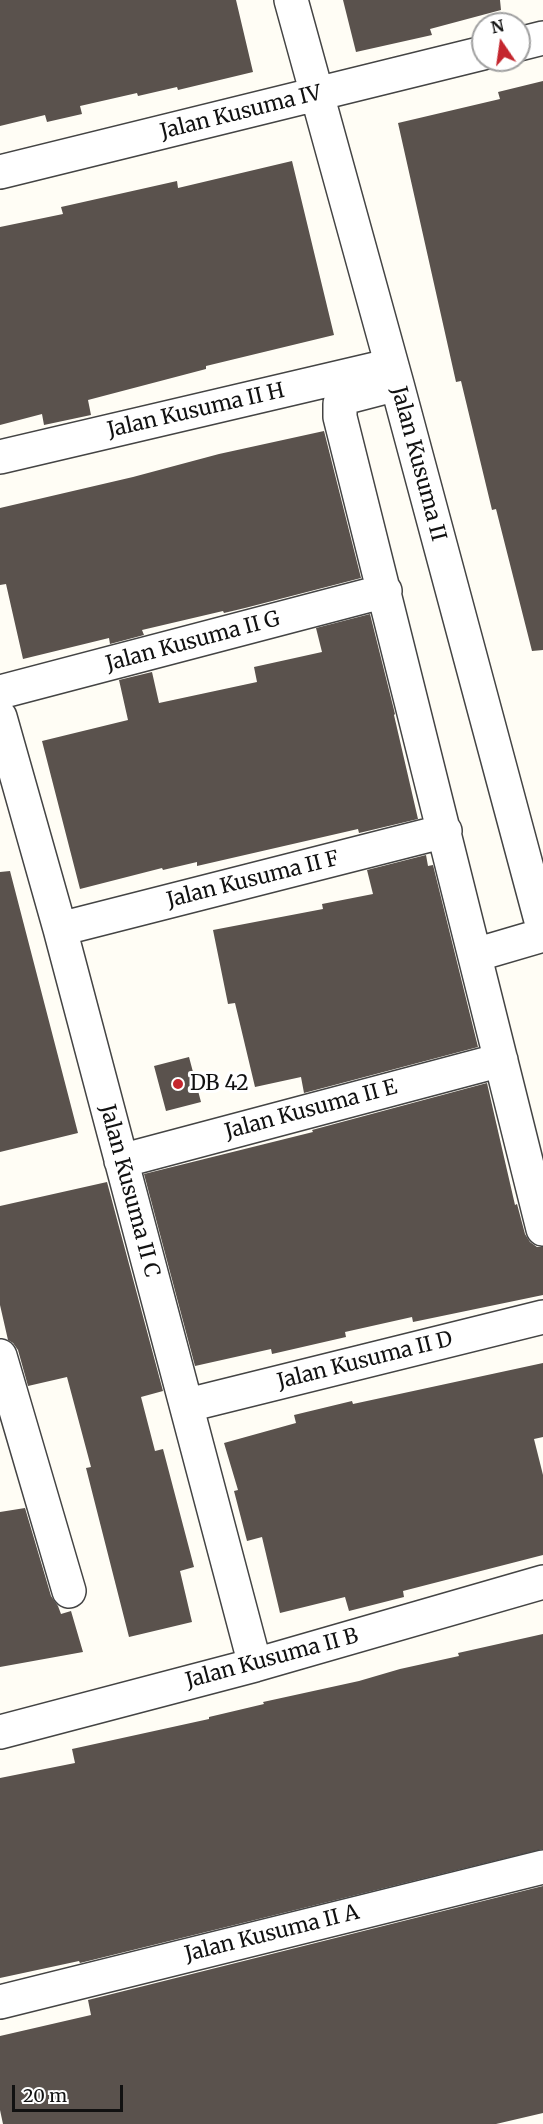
<!DOCTYPE html>
<style>
body{margin:0}
#map{position:relative;width:543px;height:2124px;overflow:hidden;background:#fffdf5;font-family:Merriweather,serif}
canvas{display:block}
.north{position:absolute;left:471px;top:12px;width:60px;height:60px;box-sizing:border-box;background:#fff;border:2px solid #a0a0a0;border-radius:50%;rotate:347deg;font-size:16px;font-weight:700;line-height:24px;text-align:center;color:#111}
.north::after{content:'';display:block;margin:auto;width:21px;height:27px;background:#c4262e;clip-path:polygon(50% 0,100% 100%,50% 72%,0 100%)}
.scale{position:absolute;left:12px;top:2085px;width:111px;height:27px;box-sizing:border-box;border:3px solid #111;border-top:0;padding-left:8px;font-size:18px;line-height:21px;white-space:nowrap;color:#111;-webkit-text-stroke:4px #fff;paint-order:stroke}
</style>
<div id="map">
<canvas width="543" height="2124"></canvas>
<div class="north">N</div>
<div class="scale">20 m</div>
</div>
<script>
const ctx = document.querySelector('canvas').getContext('2d');
ctx.lineJoin = 'round';
function fillPath(path, color) { ctx.fillStyle = color; ctx.fill(path, 'evenodd'); }
function strokePath(path, color, width, dash) { ctx.strokeStyle = color; ctx.lineWidth = width; ctx.lineCap = dash ? 'butt' : 'round'; ctx.setLineDash(dash || []); ctx.stroke(path); }
function drawText(font, color, halo, rows, align = 'center') {
  ctx.font = font + ' Merriweather,serif'; ctx.lineWidth = 6; ctx.setLineDash([]); ctx.textBaseline = 'middle'; ctx.strokeStyle = halo; ctx.fillStyle = color; for (const [text, x, y, turn = 0] of rows) {
    ctx.save(); ctx.translate(x, y); ctx.rotate((+turn || 0) * Math.PI / 180); ctx.textAlign = isNaN(turn) ? turn : align; if (halo) ctx.strokeText(text, 0, 0); ctx.fillText(text, 0, 0); ctx.restore();
  }
}
fillPath(new Path2D(`
 M0 0H236L253 72 178 90 177 87 138 96 137 93 80 106 82 114 47 122 45 115 0 126Z
 M343 0H500L501 10 430 29 432 35 356 52Z
 M543 81V650L532 651 496 509 492 510 461 381 456 382 398 123 500 99 498 92Z
 M292 161 334 335 206 366V369L88 400 91 415 44 425 42 414 0 425V227L63 214 61 207 177 181 178 188Z
 M324 431 361 578 245 608 224 613 223 611 142 630 144 635 110 644 109 638 23 659 6 584 0 585V508L133 477 219 454Z
 M370 614 395 714 394 715 418 819 359 833 358 829 197 866V862L163 870 162 868 80 889 42 741 128 720 119 680 152 672 159 703 257 682 254 667 322 652 316 628Z
 M426 855 428 866 433 865 478 1047 304 1093 301 1077 255 1087 235 1003 228 1004 213 930 323 909 322 904 373 894 367 870Z
 M10 871 78 1133 0 1152V872Z
 M189 1057 201 1102 166 1111 154 1066Z
 M487 1083 515 1205 517 1204 525 1234 530 1242 537 1247H543V1295L413 1322 412 1317 345 1332 346 1337 272 1354 271 1349 195 1366 144 1174 313 1132 312 1130Z
 M107 1182 163 1391 141 1397 155 1451 163 1449 194 1567 180 1571 192 1622 129 1637 86 1468 91 1467 67 1377 28 1386 18 1350 13 1343 8 1340 0 1305V1206Z
 M543 1363V1437L534 1439 543 1475V1555L403 1591 404 1597 349 1611 345 1597 280 1613 262 1537 247 1541 234 1491 238 1490 224 1443 296 1423 294 1415 352 1401 353 1404Z
 M25 1508 51 1596 58 1606 61 1614 71 1611 83 1652 0 1667V1512Z
 M543 1634V1849L80 1963 79 1961 0 1978V1778L75 1763 72 1749 209 1719V1717L264 1704 263 1702 359 1681 400 1669 459 1656 458 1653Z
 M543 1886V2113L496 2124H3L0 2110V2036L91 2015 88 2000Z`), '#5a524d');
const street = new Path2D(`
 M291 0 397 384 543 928
 M519 44 543 38
 M0 172 483 53
 M397 384 347 397 340 404V417L543 1229
 M0 457 375 369
 M0 692 385 591
 M0 717 60 929 255 1665
 M60 929 445 831
 M475 955 543 935
 M121 1161 501 1060
 M0 1356 69 1591
 M188 1405 543 1317
 M0 1732 255 1665 543 1582
 M0 2002 543 1867`);
strokePath(street, '#444', 36);
strokePath(street, '#fff', 33);
for (const [x, y, r, color] of [
 [178,1084,6,"#c4262e"]
]) { const dot = new Path2D(); dot.arc(x, y, r, 0, 2 * Math.PI); ctx.fillStyle = color; ctx.fill(dot); strokePath(dot, '#fff', 2); }
drawText('21px', '#111', '#fff', [
 ["Jalan Kusuma IV",241,113,-14],
 ["Jalan Kusuma II H",196,411,-13],
 ["Jalan Kusuma II",418,464,75],
 ["Jalan Kusuma II G",193,642,-15],
 ["Jalan Kusuma II F",253,880,-14],
 ["Jalan Kusuma II E",311,1110,-15],
 ["Jalan Kusuma II C",129,1191,75],
 ["Jalan Kusuma II D",365,1361,-14],
 ["Jalan Kusuma II B",272,1659,-15],
 ["Jalan Kusuma II A",272,1934,-14]
]);
drawText('21px', '#111', '#fff', [
 ["DB 42",190,1084]
], 'left');
</script>
